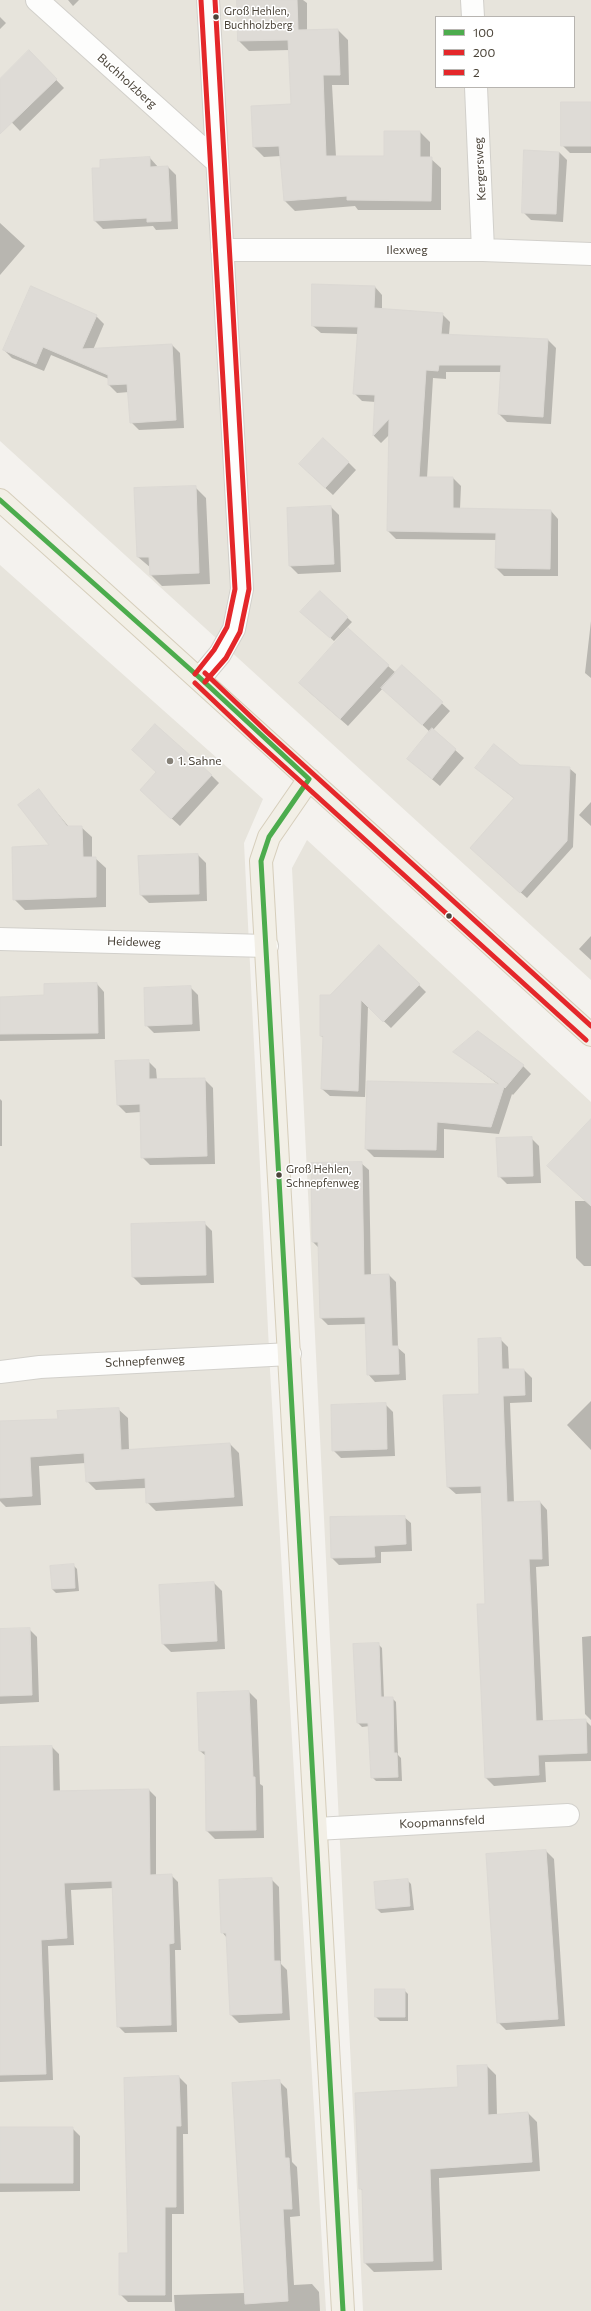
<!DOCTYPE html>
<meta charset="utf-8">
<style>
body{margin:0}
#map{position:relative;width:591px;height:2311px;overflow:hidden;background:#f4f2ee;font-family:Commissioner,sans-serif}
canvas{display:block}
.legend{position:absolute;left:435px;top:16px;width:140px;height:72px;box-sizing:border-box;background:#fff;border:1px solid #b7b4b0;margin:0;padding:5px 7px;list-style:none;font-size:12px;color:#4b4439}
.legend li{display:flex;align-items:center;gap:8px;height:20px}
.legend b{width:20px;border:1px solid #b7b4b0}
</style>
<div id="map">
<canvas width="591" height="2311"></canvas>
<ul class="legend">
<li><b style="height:5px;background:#4cac4d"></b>100</li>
<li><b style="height:5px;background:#e4272a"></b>200</li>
<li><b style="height:5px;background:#e4272a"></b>2</li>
</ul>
</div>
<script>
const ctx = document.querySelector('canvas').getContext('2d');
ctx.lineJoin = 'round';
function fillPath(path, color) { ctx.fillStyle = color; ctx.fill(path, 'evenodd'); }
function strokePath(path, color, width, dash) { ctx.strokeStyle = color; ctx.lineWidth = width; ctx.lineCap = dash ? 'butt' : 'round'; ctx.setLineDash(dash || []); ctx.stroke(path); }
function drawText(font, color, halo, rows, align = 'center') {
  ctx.font = font + ' Commissioner,sans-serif'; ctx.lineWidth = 3; ctx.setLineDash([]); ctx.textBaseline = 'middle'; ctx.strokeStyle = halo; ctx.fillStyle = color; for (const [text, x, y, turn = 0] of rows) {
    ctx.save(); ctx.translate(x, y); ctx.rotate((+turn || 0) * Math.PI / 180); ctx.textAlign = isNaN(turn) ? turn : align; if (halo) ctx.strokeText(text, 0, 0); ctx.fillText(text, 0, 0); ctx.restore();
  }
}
fillPath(new Path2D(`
 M0 0H591V980L0 441ZM436 17H574V87H436Z
 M0 565 263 799 244 843 270 1370 326 2311H0Z
 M307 840 591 1102V2311H363L292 868Z`), '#e7e4dc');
fillPath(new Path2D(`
 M68 0H79L73 6Z
 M238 0H303L307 3V31L338 30 348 40 349 85H332L336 157H385L420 132 430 142V158L441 168V210H358L355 206 295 211 285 201 281 156 264 157 254 147 292 105 290 50 249 51 239 41Z
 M0 17 6 23 0 29Z
 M29 52 64 88 20 131 0 110V80Z
 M591 103V153H570L562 145Z
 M559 152 567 160 563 222 531 220 523 212Z
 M150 158 158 167H168L176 175 178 229 156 230 153 226 103 229 95 221 101 169Z
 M0 223 25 246 0 275Z
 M375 287 382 295V309L442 314 450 322 449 335 548 340 556 348 551 424 507 422 499 414 502 372H446V379L433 378 427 478H453L461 486 460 509 551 511 558 519V576H504L496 568 497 540 396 539 388 531 390 434 381 443 374 436 376 402 362 401 354 393 358 334 321 333 313 326Z
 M96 316 104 324 93 350 172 345 180 353 184 428 139 430 131 422 129 392 117 393 109 385V379L51 355 44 371 12 358 4 350Z
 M348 462 356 470 333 495 308 472Z
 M195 487 206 498 210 584 162 586 151 575V568L138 557Z
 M331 507 339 515 341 572 298 574 290 566Z
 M320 593 352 622 334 641 306 616Z
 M591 621V678L585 673Z
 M388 666 396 673 402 666 450 711 433 730 464 758 440 786 408 759 430 732 383 688 348 726 308 691Z
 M520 766 569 768 576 774 573 847 527 898 478 854 515 799 476 768Z
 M211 775 219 783 180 826 149 798Z
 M39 791 69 827H81L92 837V858H95L106 868V907L25 910 14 899 51 846Z
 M591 802V826L579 815Z
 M198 855 206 863 207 901 149 903 141 895 139 857Z
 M591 936V960L579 949Z
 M97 984 104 992 105 1039 0 1041V998L45 996Z
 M419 985 426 992 391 1028 368 1006 365 1097 330 1096 322 1089 324 1038 321 1036V996Z
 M190 987 198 995 200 1031 154 1033 146 1025Z
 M455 1052 523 1066 531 1074 513 1095 512 1094 499 1134 444 1129V1158L374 1157 366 1149 499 1085Z
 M148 1061 156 1069 157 1080H205L213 1088 215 1164 150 1165 142 1157 141 1112 126 1113 118 1105Z
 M0 1099 2 1101V1146H0Z
 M531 1138 539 1146 541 1183 507 1184 499 1176Z
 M361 1163 369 1170 371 1276 389 1275 396 1282 398 1348 405 1354 406 1380 375 1382 368 1374 366 1324 328 1325 321 1318 319 1248 313 1242 312 1164Z
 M575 1201H591V1266H584L576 1258Z
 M204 1223 212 1231 214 1283 141 1285 133 1277 132 1225Z
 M500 1339 508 1347 509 1370H524L532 1378V1402L510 1403 514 1503 540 1502 547 1510 549 1566 536 1567 543 1722 585 1720 591 1726V1761L545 1762 546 1782 494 1786 486 1778V1604L482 1493 456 1494 448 1487Z
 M591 1401V1450L567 1425Z
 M385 1404 393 1412 395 1456 341 1458 333 1450Z
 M118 1409 128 1418 129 1450 230 1444 239 1453 243 1506 156 1511 147 1502 146 1488 96 1490 87 1481 86 1463 39 1466 41 1505 6 1507 0 1501V1422L59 1420Z
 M404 1517 411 1523 412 1551 381 1552V1563L339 1565 332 1558 331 1518Z
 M73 1565 77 1569 79 1591 56 1593 52 1589Z
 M214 1583 222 1591 225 1649 171 1652 163 1644Z
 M29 1629 37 1637 39 1702 0 1704V1630Z
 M591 1636V1720L585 1714 582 1637Z
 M378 1644 382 1648 384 1698H392L396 1702 398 1755 401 1758 402 1781H376L372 1777 370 1726 362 1727 358 1723Z
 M249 1692 257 1700 260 1784 263 1786 264 1838 215 1839 207 1831 206 1756 200 1751Z
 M52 1747 59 1754 60 1792 149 1790 156 1797V1876L171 1875 178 1882 181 1950H175L177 2032 125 2033 118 2026 113 1888 71 1890 74 1945 48 1946 53 2080 0 2082V1748Z
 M546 1851 554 1859 565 2026 506 2030 498 2022Z
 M271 1879 279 1887 281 1964 287 1970 290 2020 239 2023 231 2015 227 1938 222 1932Z
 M407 1880 411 1884 414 1910 381 1913 377 1909 375 1883Z
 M404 1990 408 1994V2021H380L376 2017Z
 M487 2066 496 2075 497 2115 528 2113 537 2122 540 2171 439 2178 442 2270 374 2272 365 2263 363 2191 360 2188 459 2088Z
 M179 2077 187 2085 188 2134H183L184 2214H172V2302H128L120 2294 129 2254Z
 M279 2081 287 2089 292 2162 297 2167 300 2216 290 2217 294 2285 312 2284 319 2292 320 2311H175L174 2295 245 2293Z
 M0 2128H72L80 2136V2191L0 2192Z`), '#0003');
const building = new Path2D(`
 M237 0H297L298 30 338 29 340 75H323L326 156H384V131H420V157H432L431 201 347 200V196L284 201 279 146 253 147 251 106 291 104 288 40 238 41Z
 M29 50 57 79 0 134V79Z
 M561 102H591V146H561Z
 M524 150 559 152 556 214 522 213Z
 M150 157V167L168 166 171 221 147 222V218L94 221 92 168H100V160Z
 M312 284 375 286 374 308 443 313 441 334 548 339 543 417 498 414 501 365H439L438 371 426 370 419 477H453V508L551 510 550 569 495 568 496 533 387 531 389 419 373 436 375 395 353 394 358 327 312 326Z
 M31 286 97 315 82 349 172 344 176 420 130 423 127 384 108 385V375L43 347 36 364 3 350Z
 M323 438 349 462 325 488 299 464Z
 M196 486 199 573 150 575 149 557H137L134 488Z
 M331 506 334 564 289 566 287 508Z
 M320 591 348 617 330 638 300 612Z
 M348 628 389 665 340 719 299 683Z
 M402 665 443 702 422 725 381 688Z
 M155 724 212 775 171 819 140 790 156 772 132 750Z
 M432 728 456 749 432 779 407 759Z
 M494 744 520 765 570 767 567 841 520 893 470 848 514 798 475 768Z
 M39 789 67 826H82L83 857H96V897L13 900 12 847 49 845 18 805Z
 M198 854 199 894 140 895 138 856Z
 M379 945 420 984 383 1022 361 1000 358 1091 321 1089 323 1036H320V995H330Z
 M97 983 98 1033 0 1034V997L44 995V984Z
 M191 986 192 1024 145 1026 144 988Z
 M478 1031 524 1065 505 1088 504 1087 491 1127 437 1122 436 1150 365 1149 367 1081 499 1084 453 1052Z
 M149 1060V1079L205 1078 207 1156 141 1158 140 1104 117 1105 115 1061Z
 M591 1119V1206L547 1166Z
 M532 1137 533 1176 498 1177 496 1138Z
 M362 1162 364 1275 389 1274 392 1346H398L399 1374 367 1375 365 1317 320 1318 318 1242H312L311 1163Z
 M205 1222 206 1275 132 1277 131 1224Z
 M501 1338 502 1369H524L525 1395 503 1396 507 1502 540 1501 542 1559H529L536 1721 586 1719 587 1753 538 1755 539 1775 485 1778 477 1604H485L481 1486 447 1487 443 1395 479 1394 478 1339Z
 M386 1403 387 1449 332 1451 331 1405Z
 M119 1408 121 1450 230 1443 234 1497 146 1503 145 1478 86 1482 84 1453 30 1457 32 1496 0 1498V1421L58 1419 57 1411Z
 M405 1516 406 1544 374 1546 375 1557 331 1558 330 1517Z
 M74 1564 75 1588 52 1589 50 1566Z
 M214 1582 217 1641 162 1644 159 1585Z
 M30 1628 32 1695 0 1696V1629Z
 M379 1643 381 1697H393L394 1753H397L398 1777 371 1778 368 1723H357L353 1644Z
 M249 1691 253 1777H255L256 1830 206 1831 205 1751H199L197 1693Z
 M52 1746 53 1791 149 1789 150 1875 172 1874 174 1943 169 1944 171 2025 117 2027 112 1881 64 1883 67 1938 41 1940 46 2074 0 2075V1747Z
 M546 1850 558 2019 497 2023 486 1854Z
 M272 1878 274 1961H280L282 2013 230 2015 226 1933H221L219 1880Z
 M408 1879 410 1906 376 1909 374 1882Z
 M375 1989H405V2017H375Z
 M487 2065 488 2115 528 2112 532 2162 430 2169 433 2261 364 2263 362 2189H359L355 2093 458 2087 457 2066Z
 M179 2076 181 2126H176V2207H165V2295H119V2253H128L124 2078Z
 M280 2080 285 2158H289L292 2209H283L288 2301 245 2304 232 2083Z
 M0 2127H73V2183H0Z`);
fillPath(building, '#dedbd6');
strokePath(building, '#dcd9d4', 1);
const minor = new Path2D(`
 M37 0 217 162
 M472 0 473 17
 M476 87 483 250
 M222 250H483L591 254
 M200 678 220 654 234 629 242 589 208 0
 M0 939 267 946
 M0 1372 40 1367 290 1354
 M316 1829 568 1815`);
const major = new Path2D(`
 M0 500C198 677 394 856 591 1035
 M309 779 269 837 261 861 343 2311`);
strokePath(minor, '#d2d0cb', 24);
strokePath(major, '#d6cebb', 24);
strokePath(minor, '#fdfdfc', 22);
strokePath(major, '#f2efe6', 22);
strokePath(new Path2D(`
 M0 500 200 678 309 779
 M309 779 269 837 261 861 343 2311`), '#4cac4d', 5);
strokePath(new Path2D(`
 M205 682 226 658 240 632 249 589 215 0
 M195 683 257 742 586 1040`), '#e4272a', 5);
strokePath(new Path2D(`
 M205 673 267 732 591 1026
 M195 674 214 650 227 627 235 589 201 0`), '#e4272a', 5);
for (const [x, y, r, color] of [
 [216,17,3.5,"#4b4439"],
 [170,761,4,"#868178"],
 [449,916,3.5,"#4b4439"],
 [279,1175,3.5,"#4b4439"]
]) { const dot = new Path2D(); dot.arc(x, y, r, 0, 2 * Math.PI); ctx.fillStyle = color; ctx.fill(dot); strokePath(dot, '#fff', 1.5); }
drawText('11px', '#4b4439', '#fff', [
 ["Groß Hehlen,",224,11],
 ["Buchholzberg",224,25],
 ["Groß Hehlen,",286,1169],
 ["Schnepfenweg",286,1183]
], 'left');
drawText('12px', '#4b4439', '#fff', [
 ["Buchholzberg",127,81,42],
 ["Kergersweg",480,169,-93],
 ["Ilexweg",407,250],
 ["Heideweg",134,942,2],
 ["Schnepfenweg",145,1361,-3],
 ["Koopmannsfeld",442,1822,-3]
]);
drawText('12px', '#4b4439', '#fff', [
 ["1. Sahne",178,761]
], 'left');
</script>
